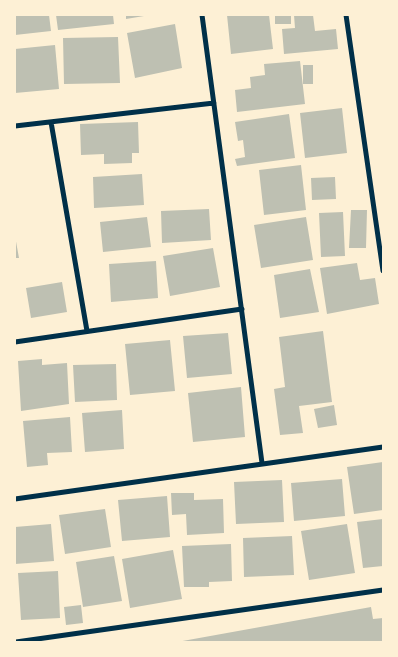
<!DOCTYPE html>
<style>
body{margin:0}
#map{position:relative;width:398px;height:657px;overflow:hidden;background:#fdf0d5;font-family:"Alegreya Sans",sans-serif}
canvas{display:block}
.frame{position:absolute;inset:0;border:16px solid #fdf0d5;pointer-events:none}
</style>
<div id="map">
<canvas width="398" height="657"></canvas>
<div class="frame"></div>
</div>
<script>
const ctx = document.querySelector('canvas').getContext('2d');
ctx.lineJoin = 'round';
function fillPath(path, color) { ctx.fillStyle = color; ctx.fill(path, 'evenodd'); }
function strokePath(path, color, width, dash) { ctx.strokeStyle = color; ctx.lineWidth = width; ctx.lineCap = dash ? 'butt' : 'round'; ctx.setLineDash(dash || []); ctx.stroke(path); }
fillPath(new Path2D(`
 M15 15H49L51 31 15 35Z
 M56 15H113L114 24 58 30Z
 M126 15H144V16L126 19Z
 M227 15H269L273 49 231 54Z
 M275 15H291V24H275Z
 M294 15H313L315 31 336 29 338 49 284 54 282 29 295 28Z
 M175 24 182 68 135 78 127 33Z
 M118 37 120 83 64 84 63 38Z
 M55 45 59 89 15 93V49Z
 M300 61 305 104 237 112 235 90 251 88 250 77 265 75 264 64Z
 M303 65H313V84H303Z
 M342 108 347 153 305 158 300 113Z
 M289 114 295 158 237 166 235 159 245 157 243 140 238 141 235 122Z
 M138 122 139 153H132V163L104 164V154L81 155 80 124Z
 M301 165 306 210 264 215 259 170Z
 M142 174 144 205 94 208 93 177Z
 M335 177 336 199 312 200 311 178Z
 M209 209 211 240 162 243 161 211Z
 M351 210H367L366 248H349Z
 M343 212 345 256 321 257 319 213Z
 M147 217 151 247 103 252 100 222Z
 M306 217 313 260 261 268 254 225Z
 M15 236 19 258H15Z
 M213 248 220 287 170 296 163 256Z
 M156 261 158 298 111 302 109 264Z
 M357 263 360 280 375 278 379 304 327 314 320 268Z
 M310 269 319 312 280 318 274 275Z
 M62 282 67 312 31 318 26 288Z
 M323 331 332 402 299 406 303 433 280 435 274 389 285 387 279 337Z
 M228 333 232 374 187 378 183 336Z
 M170 340 175 391 130 395 125 344Z
 M42 359V365L67 363 69 404 21 411 18 361Z
 M116 364 117 400 75 402 73 365Z
 M241 387 245 437 193 442 188 393Z
 M334 405 337 425 318 428 314 409Z
 M122 410 124 449 85 452 82 413Z
 M70 417 72 452 47 453 48 465 27 467 23 421Z
 M383 462V510L354 514 347 467Z
 M342 479 345 516 294 521 291 483Z
 M282 480 284 522 236 524 234 482Z
 M171 493H194V500L223 499 224 533 187 535 186 514 172 515Z
 M167 496 170 537 122 541 118 500Z
 M105 509 111 547 65 554 59 515Z
 M383 519V566L363 568 357 522Z
 M51 524 54 561 15 564V527Z
 M347 524 355 573 309 580 301 531Z
 M292 536 294 575 244 577 243 538Z
 M231 544 232 581 209 582V587H184L182 546Z
 M173 550 182 599 130 608 122 559Z
 M114 556 122 601 83 607 76 562Z
 M58 571 60 618 21 620 18 573Z
 M81 605 83 623 66 625 64 607Z
 M371 607 373 619 383 618V642H177Z`), '#bec0b2');
strokePath(new Path2D(`
 M202 15 262 463
 M346 15 383 271
 M51 122 87 331
 M15 126 214 103
 M15 342 242 309
 M15 499 383 447
 M16 642 383 590`), '#003049', 5);
</script>
